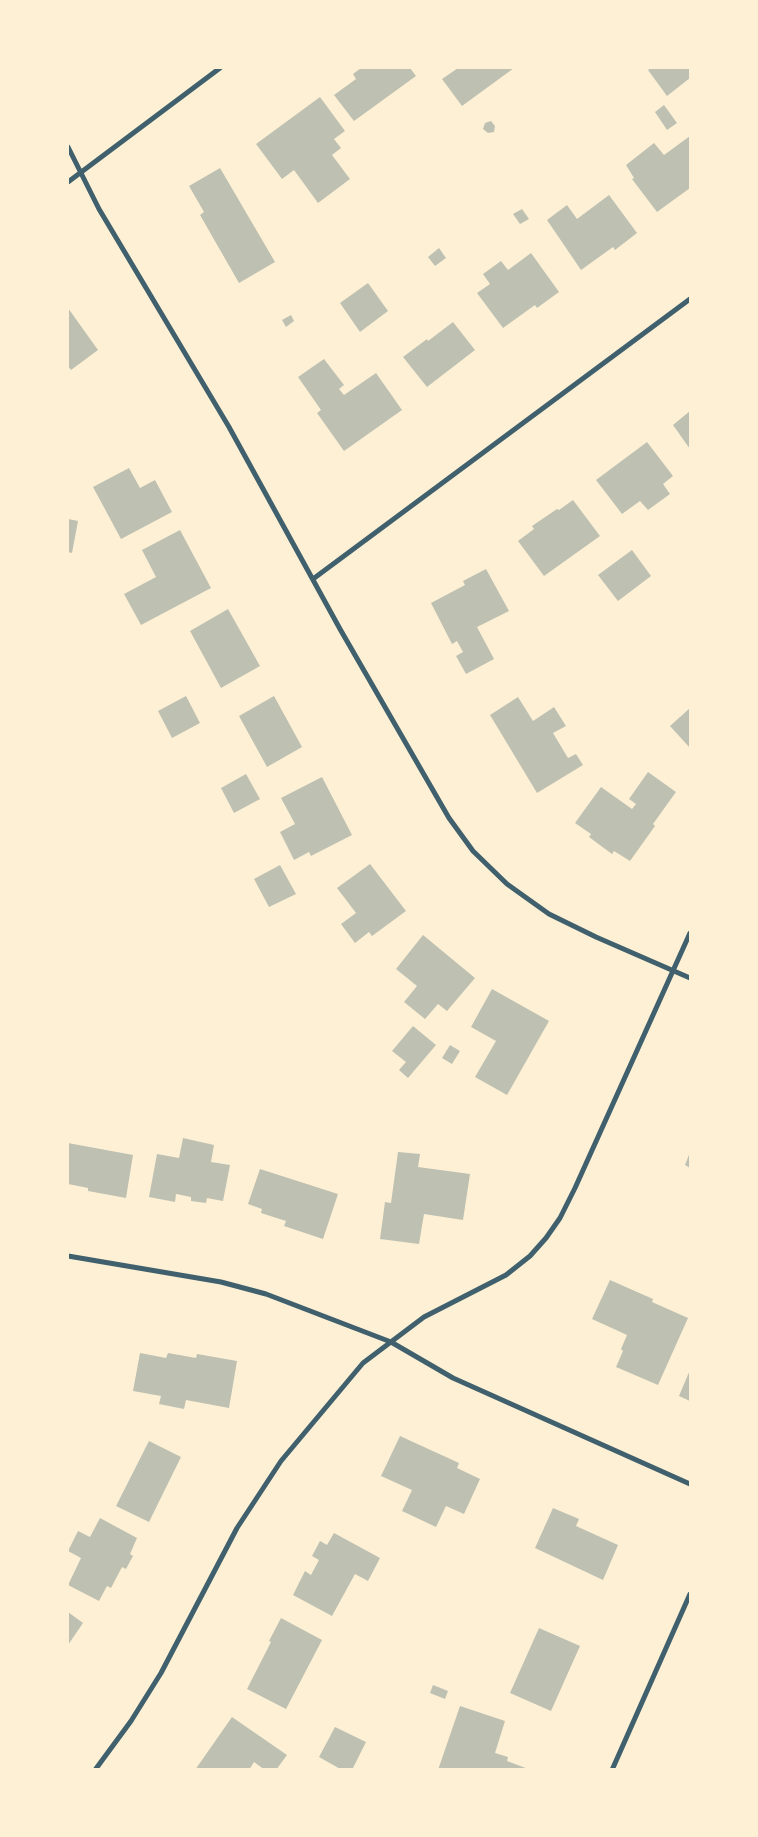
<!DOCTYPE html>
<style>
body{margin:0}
#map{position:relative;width:758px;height:1837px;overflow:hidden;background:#fdf0d5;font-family:Manrope,sans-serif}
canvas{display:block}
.frame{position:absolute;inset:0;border:69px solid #fdf0d5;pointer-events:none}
</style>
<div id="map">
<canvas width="758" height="1837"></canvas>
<div class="frame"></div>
</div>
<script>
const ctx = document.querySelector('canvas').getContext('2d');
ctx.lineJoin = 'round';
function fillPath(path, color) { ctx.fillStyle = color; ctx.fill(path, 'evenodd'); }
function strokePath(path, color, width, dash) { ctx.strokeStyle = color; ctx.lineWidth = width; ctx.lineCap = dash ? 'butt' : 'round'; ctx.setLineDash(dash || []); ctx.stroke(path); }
fillPath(new Path2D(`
 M361 68H410L416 76 354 121 334 95 356 79 353 74Z
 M458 68H514L462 106 442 79Z
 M651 68H690V78L667 96 648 70Z
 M320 97 345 131 334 139 341 148 332 155 350 179 318 203 294 170 282 179 256 144Z
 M664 105 677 123 667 130 655 112Z
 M491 121 495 126 494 132 488 133 483 129 485 123Z
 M690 136V188L657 212 632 179 634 178 626 165 654 143 664 155Z
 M220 168 275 262 239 283 200 215 204 212 189 186Z
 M609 195 637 233 615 250 613 247 581 270 547 220 567 205 577 219Z
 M522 209 529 219 520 224 513 214Z
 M439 248 446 258 435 266 428 257Z
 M531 253 559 292 537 308 535 305 503 328 477 293 490 284 483 274 501 261 508 270Z
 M368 283 388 311 360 332 340 303Z
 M68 308 98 350 71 370 68 366Z
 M291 315 294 321 286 327 282 320Z
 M453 322 475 350 427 387 403 357 427 339 428 341Z
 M324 359 344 385 339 389 344 395 376 373 402 410 344 451 317 413 321 410 298 377Z
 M690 411V449L673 425Z
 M647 442 673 476 663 484 670 494 648 510 640 501 622 514 596 480Z
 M129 468 140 488 155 480 172 512 121 539 93 487Z
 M573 500 600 536 544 576 518 541 534 529 532 526 557 509 559 510Z
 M68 519 78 521 72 553 68 552Z
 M180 530 211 588 141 625 124 594 156 577 142 550Z
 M632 550 651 576 618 601 598 575Z
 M486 569 509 611 477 627 494 659 466 674 456 656 463 652 457 641 452 644 431 603 465 585 463 581Z
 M228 609 260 666 221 688 190 631Z
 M186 696 200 723 172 738 158 711Z
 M274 696 302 747 267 767 239 716Z
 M518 697 533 721 554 707 566 726 553 733 568 758 576 754 583 765 537 793 490 715Z
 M690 708V748L670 726Z
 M648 772 676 792 653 824 655 826 630 861 614 851 612 854 589 837 591 834 575 823 601 787 632 809 636 804 629 799Z
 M246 774 260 799 234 813 221 788Z
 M322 777 352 835 311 856 309 852 294 860 280 832 295 824 281 798Z
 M370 864 406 911 372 936 369 932 355 943 341 924 356 913 337 888Z
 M280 865 296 894 269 907 254 879Z
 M423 935 475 978 447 1011 438 1004 425 1019 404 1002 417 986 396 969Z
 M492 989 549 1021 507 1095 475 1077 496 1041 471 1027Z
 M413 1026 436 1045 408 1078 399 1070 406 1062 392 1051Z
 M450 1045 460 1051 452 1064 442 1058Z
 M183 1138 214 1145 211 1162 230 1165 223 1201 207 1198 206 1203 191 1201V1197L176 1194 175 1202 149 1197 157 1154 179 1158Z
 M68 1143 133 1155 126 1198 88 1191V1188L68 1184Z
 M398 1152 420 1154 418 1167 470 1174 463 1220 424 1214 419 1244 380 1239 385 1202 391 1203Z
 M690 1152V1168L685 1165Z
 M260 1169 338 1194 323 1239 284 1226 286 1221 261 1213 262 1209 248 1204Z
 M610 1280 653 1299 652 1302 688 1318 658 1385 616 1367 623 1351 621 1349 627 1335 592 1319Z
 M140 1353 166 1358 168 1353 196 1358 197 1354 237 1361 229 1408 186 1400 184 1409 159 1404 161 1396 133 1391Z
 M690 1370V1401L679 1396Z
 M400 1436 459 1463 457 1468 480 1479 464 1514 446 1506 436 1527 402 1511 412 1490 381 1476Z
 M149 1441 181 1457 149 1522 116 1506Z
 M553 1508 579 1519 576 1526 618 1545 603 1580 535 1548Z
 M100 1518 137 1538 130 1554 133 1556 126 1569 122 1567 111 1588 107 1586 99 1601 68 1585 81 1558 68 1551 78 1531 90 1537Z
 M334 1533 380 1558 368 1581 355 1574 332 1616 293 1595 305 1571 311 1575 319 1560 312 1556 320 1541 327 1545Z
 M68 1612 83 1623 68 1645Z
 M281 1618 322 1640 286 1709 247 1689 271 1642 269 1641Z
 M539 1628 580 1646 551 1711 510 1693Z
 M433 1685 448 1691 445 1699 430 1693Z
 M460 1706 505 1721 495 1753 508 1757 507 1761 531 1770H438Z
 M232 1717 287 1755 276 1770H265L254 1762 249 1770H195Z
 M335 1727 366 1742 352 1770H342L319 1757Z`), '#bec0b2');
strokePath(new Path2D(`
 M68 147 99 209 229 427 340 629 449 818 473 851 507 884 549 914 596 937 690 978
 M68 182 220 68
 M313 579 690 299
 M68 1256 221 1282 266 1294 391 1342 453 1378 690 1484
 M95 1770 131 1721 161 1673 237 1528 281 1461 363 1363 424 1317 506 1275 530 1256 546 1238 560 1218 575 1188 690 933
 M612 1770 690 1594`), '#3f606c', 5);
</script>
